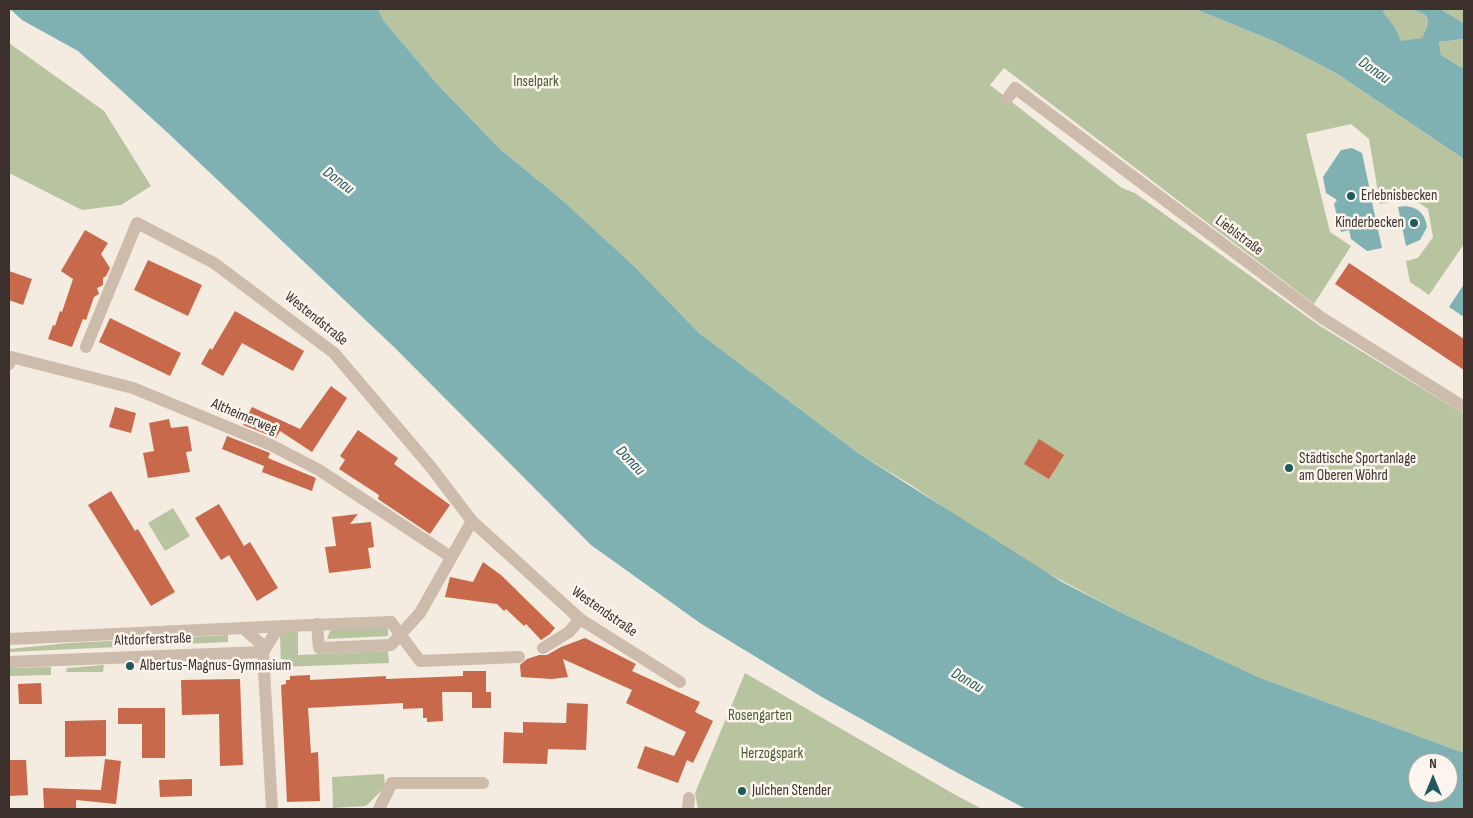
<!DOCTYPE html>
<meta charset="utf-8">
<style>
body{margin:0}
#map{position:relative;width:1473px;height:818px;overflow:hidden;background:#f4ebe1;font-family:"Sofia Sans Condensed",sans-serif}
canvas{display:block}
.frame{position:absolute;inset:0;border:10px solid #3b302b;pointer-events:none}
.north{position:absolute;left:1408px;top:753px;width:50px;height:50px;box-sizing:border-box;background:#fbf5ee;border:1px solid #aea6a0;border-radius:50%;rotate:0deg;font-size:14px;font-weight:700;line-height:20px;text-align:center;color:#3b302b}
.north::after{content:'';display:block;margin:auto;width:18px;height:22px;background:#1f5a5e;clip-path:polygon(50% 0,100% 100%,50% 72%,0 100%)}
</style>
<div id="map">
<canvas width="1473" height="818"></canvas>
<div class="frame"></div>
<div class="north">N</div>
</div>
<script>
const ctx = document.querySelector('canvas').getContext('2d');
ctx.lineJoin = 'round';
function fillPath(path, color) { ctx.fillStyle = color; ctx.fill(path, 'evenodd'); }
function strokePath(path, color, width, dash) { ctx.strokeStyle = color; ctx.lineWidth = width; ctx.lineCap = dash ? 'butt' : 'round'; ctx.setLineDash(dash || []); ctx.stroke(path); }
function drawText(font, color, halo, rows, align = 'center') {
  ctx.font = font + ' "Sofia Sans Condensed",sans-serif'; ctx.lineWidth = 5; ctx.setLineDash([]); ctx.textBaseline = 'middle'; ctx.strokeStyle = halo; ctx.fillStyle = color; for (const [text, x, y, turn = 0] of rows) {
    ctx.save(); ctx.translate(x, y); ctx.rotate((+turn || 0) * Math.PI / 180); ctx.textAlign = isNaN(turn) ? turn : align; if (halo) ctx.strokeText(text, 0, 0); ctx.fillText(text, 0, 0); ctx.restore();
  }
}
fillPath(new Path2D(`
 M378 9H1195L1276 42 1336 73 1464 159V244L1429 295 1410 282 1406 261 1418 258 1433 237 1428 209 1412 198 1380 204 1369 139 1351 124 1306 134 1330 232 1351 246 1314 304 1004 68 990 85 1122 188 1135 193 1320 326 1464 414V753L1258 677 1128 616 1012 554 911 485 858 453 699 333 633 265 561 199 501 150 438 85 384 21Z
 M1386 9C1410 9 1439 6 1422 38L1401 42 1394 26 1383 12Z
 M1440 9H1464V23Z
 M1464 39V69L1441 55 1439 42Z
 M9 43 104 111 151 186 121 205 82 210 9 173Z
 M173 508 190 536 165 551 148 523Z
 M388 628V636L327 639 330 631 334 629Z
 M298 631V655L388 651 389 663 281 667 280 635 285 632Z
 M228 635V642L9 652V649L69 643Z
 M104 665 103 672H66L67 668Z
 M51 667V675L9 676V668Z
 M745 673 952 793 982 809H698L695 793Z
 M384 774 385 787 366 806 333 808 332 777Z`), '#b8c4a0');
fillPath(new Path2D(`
 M10 9H378L384 21 438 85 501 150 561 199 633 265 699 333 858 453 1062 582 1128 616 1258 677 1464 753V809H1026L954 771 822 697 700 623 591 545 394 347 169 134 78 51 22 20ZM1418 763H1448V793H1418Z
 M1195 9H1386L1383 12 1394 26 1401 41 1422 38C1433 17 1428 12 1405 9H1440L1464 23V39L1439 42 1441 55 1464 69V159L1336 73 1276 42Z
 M1352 148 1362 153 1369 186 1366 190 1370 193 1382 248 1367 251 1351 239 1349 230 1341 232 1334 204 1337 200 1326 193 1323 177 1341 150Z
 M1406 206C1419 208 1425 214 1427 227L1420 240 1406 246 1398 207Z
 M1464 284V317L1449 307Z`), '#7fb0b2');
fillPath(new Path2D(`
 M85 230 108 243 101 254 110 268 106 276 103 278V285L97 288 99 294 94 297 86 320 83 319 72 347 48 339 53 325 55 326 60 311 62 312 73 279 61 271Z
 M148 260 202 285 188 316 134 290Z
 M1349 263 1464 339V370L1335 284Z
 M9 271 32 279 23 305 9 300Z
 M235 311 304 351 293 371 242 343 223 376 201 364 210 348 212 350Z
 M110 318 181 353 170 376 99 342Z
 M331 386 347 398 312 452 280 431 276 438 243 425 252 407 300 429Z
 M115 407 136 413 131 433 109 427Z
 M169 419 171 428 188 426 192 451 186 452 190 472 148 478 143 453 154 451 149 423Z
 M358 430 398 458 394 464 450 505 430 534 378 499 379 495 339 469 345 460 340 456Z
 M227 436 270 453 268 458 316 478 312 491 262 472 264 466 222 449Z
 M1039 439 1064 455 1049 479 1024 464Z
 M111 491 135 531 138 529 175 592 151 606 88 505Z
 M219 504 244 546 250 542 278 588 257 601 229 555 221 560 195 518Z
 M358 514 350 524 371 522 374 547 368 548 371 568 329 573 325 547 336 546 332 517Z
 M483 562 501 575 555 628 550 634 541 640 526 624 524 626 506 609 504 611 497 604 445 597 450 577 473 582Z
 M585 638 636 664 632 671 700 702 695 712 713 721 693 763 687 760 678 783 637 768 645 746 674 756 686 732 626 703 632 690 563 659 568 677 552 679 521 677 520 665 527 659 539 655H547L561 647Z
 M463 671H486V692H491V708H472V692H442L443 721 427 722V718H423V708L403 709V703L308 708 311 753 318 752 320 801 287 802 281 685 286 684V680H290V676L310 675V680L386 676V679L463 676Z
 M240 679 243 765 220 766 219 714 182 715 181 680Z
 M41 683 42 704H19L18 684Z
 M567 703 588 704 586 750 548 749 547 764 503 763 504 732 523 733V722L566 723Z
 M118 708H165V758H142V724H118Z
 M106 720V756L65 757V721Z
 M105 759 121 761 116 804 76 800V809H44L43 788 101 790Z
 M9 760H26L28 795 9 796Z
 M192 779V796L160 797 159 780Z`), '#c8694b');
strokePath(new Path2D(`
 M1007 99 1015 88 1322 318 1464 407
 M86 347 137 223 214 263 334 353 430 466 472 521 580 619 680 682
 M9 364 11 357 133 388 271 445 319 470 451 557
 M317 624 319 648 391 645 420 613 472 521
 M243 628 260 643 263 652 272 809
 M9 639 286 626
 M543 648 569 632 580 619
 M263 652 275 633 286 626 391 622 420 661 519 657
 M9 662 263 652
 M379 809 392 783H483
 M688 809 689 798`), '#cdbbac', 12);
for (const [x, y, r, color] of [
 [1351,196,5,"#1f5a5e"],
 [1414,223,5,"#1f5a5e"],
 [1289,468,5,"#1f5a5e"],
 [130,666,5,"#1f5a5e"],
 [742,791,5,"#1f5a5e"]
]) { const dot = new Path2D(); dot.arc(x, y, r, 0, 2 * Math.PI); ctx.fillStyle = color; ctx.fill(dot); strokePath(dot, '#fbf5ee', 2); }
drawText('15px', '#4a5a2e', '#fbf5ee', [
 ["Inselpark",536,82],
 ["Rosengarten",760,716],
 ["Herzogspark",772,754]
]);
drawText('15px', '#3b302b', '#fbf5ee', [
 ["Erlebnisbecken",1361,196],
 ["Kinderbecken",1404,223,"right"],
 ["Städtische Sportanlage",1299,459],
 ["am Oberen Wöhrd",1299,476],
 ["Albertus-Magnus-Gymnasium",140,666],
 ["Julchen Stender",752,791]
], 'left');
drawText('15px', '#3b302b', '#fbf5ee', [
 ["Lieblstraße",1239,236,37],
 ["Westendstraße",316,319,39],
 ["Altheimerweg",244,417,23],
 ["Westendstraße",604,612,35],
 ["Altdorferstraße",153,640,-2]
]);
drawText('italic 16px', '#1f5a5e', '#fbf5ee', [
 ["Donau",1374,71,35],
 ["Donau",338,181,37],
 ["Donau",630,461,46],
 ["Donau",967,681,30]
]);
</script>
